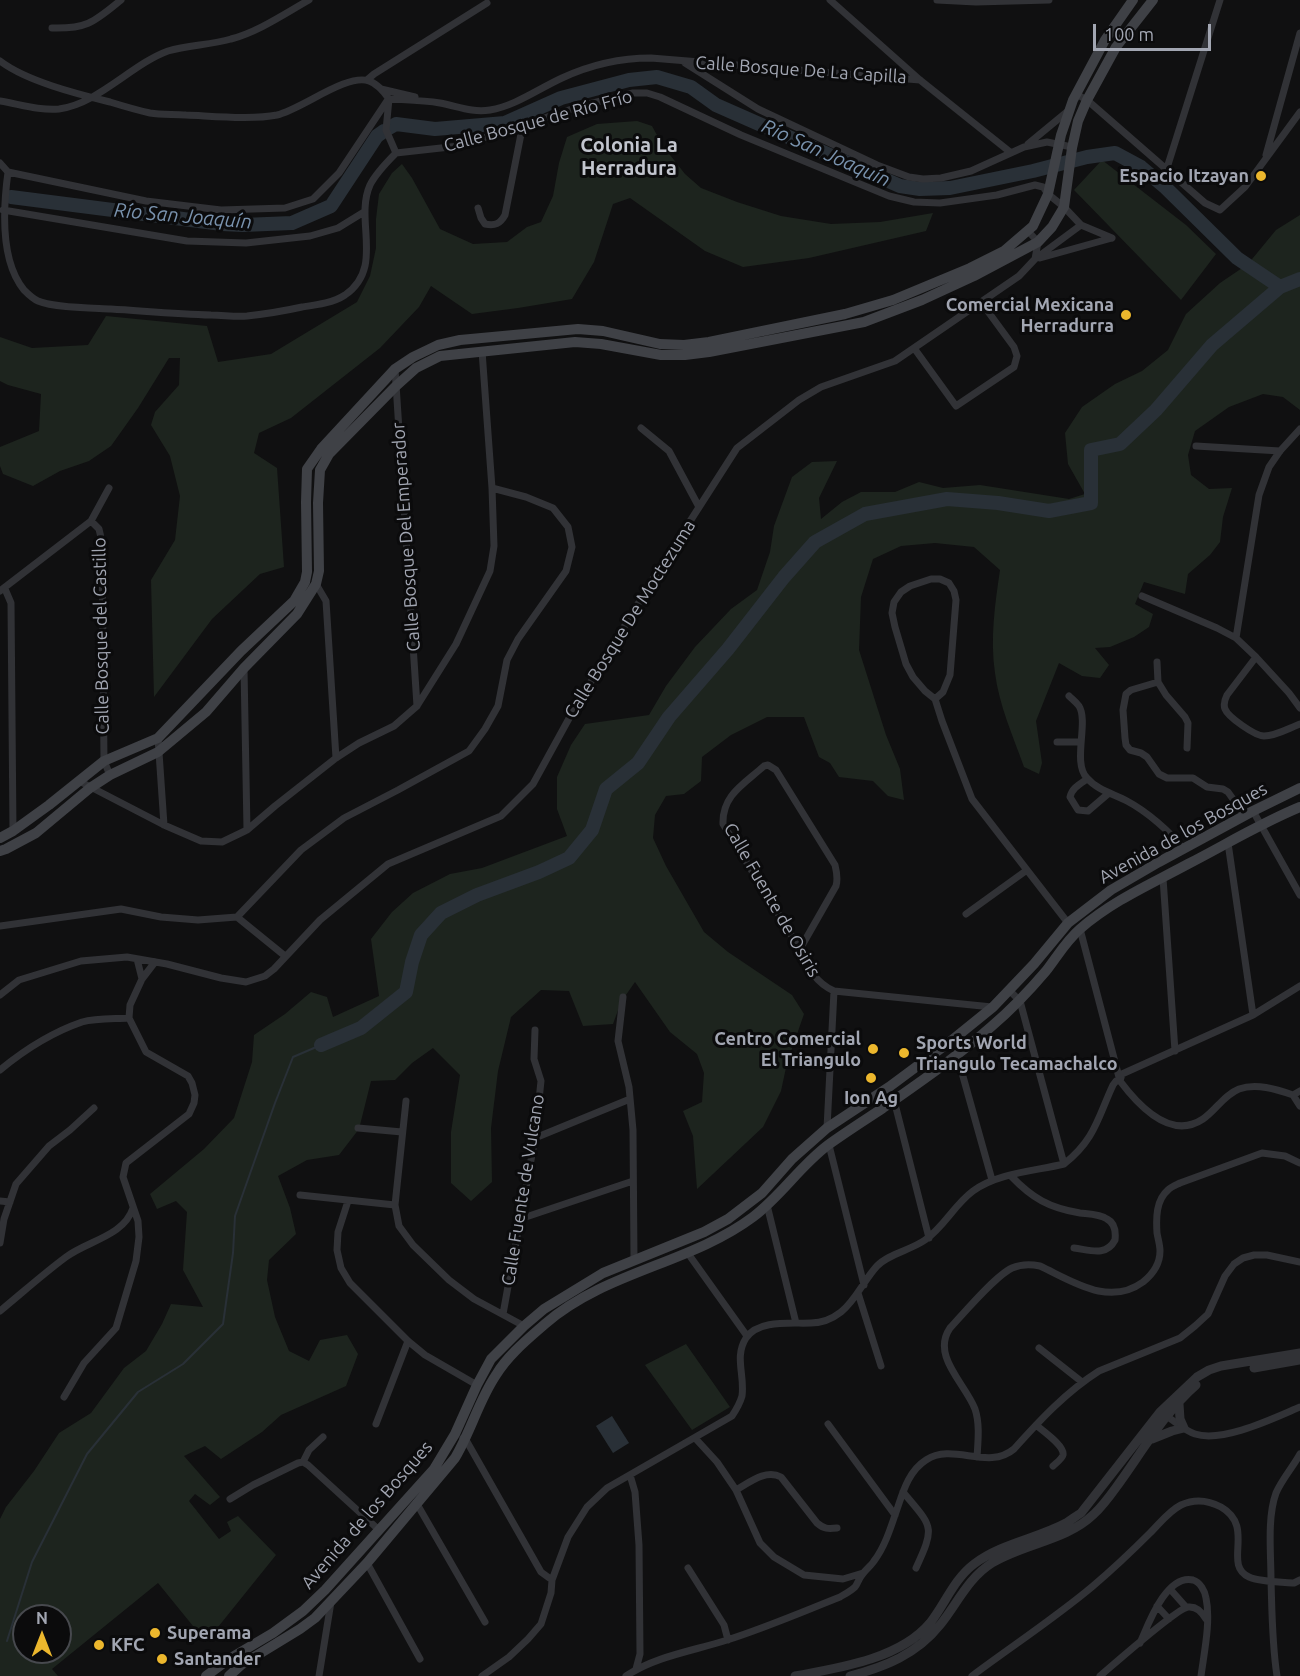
<!DOCTYPE html>
<meta charset="utf-8">
<style>
body{margin:0}
#map{position:relative;width:1300px;height:1676px;overflow:hidden;background:#101011;font-family:Ubuntu,sans-serif}
canvas{display:block}
.north{position:absolute;left:12px;top:1604px;width:60px;height:60px;box-sizing:border-box;background:#0b0b0c;border:2px solid #47494e;border-radius:50%;rotate:0deg;font-size:16px;font-weight:700;line-height:24px;text-align:center;color:#a2a6b2}
.north::after{content:'';display:block;margin:auto;width:21px;height:27px;background:#ecb72d;clip-path:polygon(50% 0,100% 100%,50% 72%,0 100%)}
.scale{position:absolute;left:1093px;top:24px;width:118px;height:27px;box-sizing:border-box;border:3px solid #a2a6b2;border-top:0;padding-left:8px;font-size:18px;line-height:21px;white-space:nowrap;color:#a2a6b2;-webkit-text-stroke:4px #0b0b0c;paint-order:stroke}
</style>
<div id="map">
<canvas width="1300" height="1676"></canvas>
<div class="north">N</div>
<div class="scale">100 m</div>
</div>
<script>
const ctx = document.querySelector('canvas').getContext('2d');
ctx.lineJoin = 'round';
function fillPath(path, color) { ctx.fillStyle = color; ctx.fill(path, 'evenodd'); }
function strokePath(path, color, width, dash) { ctx.strokeStyle = color; ctx.lineWidth = width; ctx.lineCap = dash ? 'butt' : 'round'; ctx.setLineDash(dash || []); ctx.stroke(path); }
function drawText(font, color, halo, rows, align = 'center') {
  ctx.font = font + ' Ubuntu,sans-serif'; ctx.lineWidth = 6; ctx.setLineDash([]); ctx.textBaseline = 'middle'; ctx.strokeStyle = halo; ctx.fillStyle = color; for (const [text, x, y, turn = 0] of rows) {
    ctx.save(); ctx.translate(x, y); ctx.rotate((+turn || 0) * Math.PI / 180); ctx.textAlign = isNaN(turn) ? turn : align; if (halo) ctx.strokeText(text, 0, 0); ctx.fillText(text, 0, 0); ctx.restore();
  }
}
fillPath(new Path2D(`
 M637 121 652 126 663 146 685 174 701 188 737 202 781 216 831 224 880 222 933 213 926 231 809 258 743 267 705 251 630 198 613 204 594 262 572 299 518 308 472 314 431 286 419 307 380 348 291 418 259 433 254 453 277 468 284 567 260 574 212 619 154 697 151 580 175 540 180 496 170 456 151 425 155 412 179 385 180 358H169L138 408 111 446 89 461 60 471 33 486 3 474 0 466V447L39 431 41 394 8 385 0 381V337L32 348 88 345 106 316 207 326 218 362 271 354 357 302 370 276 376 248V219L379 194 392 173 402 164 412 178 440 229 473 244 507 242 527 227 541 222 553 196 559 163 567 137 597 124Z
 M1102 160 1186 225 1216 254 1181 300 1074 190Z
 M1300 215V410L1283 397 1263 394 1229 407 1195 431 1188 455 1191 475 1209 489 1232 488 1223 517 1220 542 1210 555 1188 574 1185 594 1144 582 1135 604 1153 614 1149 627 1134 637 1110 647 1095 648 1109 665 1100 678 1082 676 1059 663 1036 721 1042 763 1039 774 1024 767C1013 736 999 705 995 673 990 638 995 604 1000 570L974 547 935 543 901 546 873 559 861 597 859 650 886 735 900 769 904 800 888 796 873 781 839 777 830 763 819 757 804 717H767L731 735 702 757 701 781 684 794 666 796 655 815 653 838 666 866 704 932 728 952 792 995 804 1014 787 1063 781 1091 763 1127 697 1189 693 1136 683 1111 702 1102 704 1073 697 1054 670 1032 635 982 621 1002 613 1024 583 1026 569 991 541 990 511 1017 498 1071 491 1128 492 1182 471 1201 451 1183V1132L460 1075 433 1048 412 1063 395 1080 371 1081 359 1129 339 1155 307 1160 278 1176 290 1208 296 1234 269 1260 267 1280 275 1317 289 1351 309 1361 320 1340 347 1335 358 1354 346 1386 281 1415 262 1432 221 1459 205 1446 184 1456 220 1497 210 1505 195 1494 189 1501 219 1539 231 1531 227 1522 238 1516 276 1555 206 1642 158 1583 52 1669 58 1676H0V1519L6 1507 34 1471 59 1433 91 1413 124 1368 146 1351 162 1324 171 1304 203 1307 183 1270 187 1212 176 1201 157 1209 150 1194 204 1149 234 1118 252 1062 254 1035 285 1014 311 992 327 997 333 1017 379 996 371 939 392 912 413 893 450 874 482 868 567 836 557 809V777L571 745 585 724 649 715 666 686 695 647 731 609 757 590 770 552 774 526 792 477 812 462 837 461 819 498 821 519 842 502 861 492H895L919 482 943 488 980 485 1069 499 1085 494 1068 464 1065 433 1082 407 1115 384 1142 371 1168 350 1186 314 1220 283 1248 264 1276 230ZM24 1616H60V1652H24Z
 M686 1344 730 1407 692 1430 645 1365Z`), '#1d241e');
fillPath(new Path2D(`
 M612 1416 629 1443 613 1453 596 1426Z`), '#293037');
strokePath(new Path2D(`
 M7 1641 32 1562 87 1454 138 1392 183 1364 223 1324 233 1253 235 1216 275 1103 293 1057 321 1045`), '#293037', 2);
strokePath(new Path2D(`
 M389 128 396 124 435 129 505 123 561 98 629 80 657 77 691 87 716 105 900 186 920 189 950 188 1033 171 1087 157 1115 153 1141 167 1166 188 1237 258 1280 287
 M11 197 222 224 243 225 292 223 331 206 377 136 384 131
 M321 1045 361 1028 406 992 412 962 421 935 441 913 477 895 539 872 569 858 592 830 606 789 638 763 669 717 728 649 784 577 815 542 865 514 947 499 998 503 1049 511 1091 503V450L1120 444 1156 410 1212 345 1280 287 1300 279`), '#293037', 14);
strokePath(new Path2D(`
 M830 0 920 80 1010 152
 M937 0 976 2 1049 0
 M52 28C88 29 95 21 121 0
 M0 61C26 81 77 94 110 102 123 106 136 110 150 113 161 115 174 114 186 115 212 116 252 120 277 115 302 109 347 73 369 81 378 84 384 92 389 99
 M685 63 758 109 877 165 909 177 923 179 941 178 971 171 1024 147 1047 142 1072 147
 M367 80 374 74 487 3
 M381 89 415 97
 M1076 94 1087 100 1205 203 1220 210 1245 187 1300 112
 M389 99C406 100 423 100 440 103 457 106 472 113 490 110 515 106 538 89 562 78 590 65 619 58 651 58L920 80
 M0 101C19 104 40 111 59 109 98 104 132 64 168 51 188 45 210 45 231 39 258 32 284 14 309 0
 M1028 144 1068 111
 M396 153 459 146 581 106 633 93H647L660 97 741 135 889 196 914 202 940 203 997 195 1035 185 1043 187 1048 194 1064 207 1081 225 1112 238
 M1266 155 1300 33
 M0 163 8 172 146 201 221 210 285 208 313 199 339 173 387 101
 M1166 171 1220 0
 M8 172C3 209 0 261 24 290 27 293 33 299 38 301 54 308 92 308 111 309 144 311 177 314 211 315 223 315 235 317 247 316 265 314 284 311 302 307 316 305 333 303 345 295 385 267 354 221 370 185 376 173 387 162 396 153L386 130 389 99
 M478 208 481 218 485 224C495 226 500 224 505 215L523 124
 M3 210 187 241 246 243 310 236 338 228 364 212
 M1028 231 1038 242 1035 259
 M1040 258 1112 238
 M914 348 956 406 1014 367 1017 356 1014 347 981 302
 M395 369 417 706
 M641 428 669 451 699 507
 M1196 446 1280 451
 M91 521 99 529 102 542 104 761 110 775
 M316 584 326 601 336 758
 M5 589 11 603 13 831
 M0 591 91 521 109 488
 M1142 596 1217 628 1236 638 1256 657 1289 693 1300 708
 M1236 638 1259 495 1269 467 1280 451 1300 429
 M1256 657 1227 695C1225 699 1223 704 1225 709 1228 717 1255 736 1264 736 1276 736 1289 728 1300 724
 M1157 662 1158 682
 M244 668 247 830
 M1069 696C1072 699 1076 702 1079 706 1089 722 1072 763 1087 778 1097 790 1114 794 1127 801 1146 811 1171 832 1183 849
 M935 699 943 692 950 675 956 600 954 591 949 583 940 579H931L910 586 901 592 894 602 892 613 895 627 906 664 913 677 925 691 935 699 942 721 972 799 1068 923
 M158 738 164 825
 M1057 742H1081
 M1187 748 1188 723 1185 717 1166 695 1158 682 1131 690 1126 694 1123 710 1125 738 1126 745 1130 750 1141 753 1147 757 1159 774 1167 778H1193L1207 787 1223 789 1228 792 1245 816
 M1087 779C1080 784 1072 788 1070 797L1078 810 1088 811 1109 793
 M79 781 164 825 201 841 222 842 247 830 275 806 336 758 359 743 394 726 417 706 456 644 490 571 494 546 492 488 482 351
 M1253 811 1300 895
 M1228 843 1253 1015
 M1163 878 1175 1051
 M966 914 1027 870
 M237 917 301 850 344 818 398 790 469 751 485 729 498 706 507 660 518 639 566 571 572 547 568 527 553 508 526 497 492 488
 M237 917 285 956
 M0 926 121 909 161 917 198 920 237 917
 M1080 929 1120 1081C1138 1105 1170 1141 1203 1119 1216 1110 1224 1095 1239 1089 1256 1083 1276 1089 1293 1095L1300 1091
 M800 949 836 886C838 879 837 873 835 865L776 770 768 765 764 766C744 784 722 795 723 824L800 949C807 967 816 983 834 991L992 1007
 M137 959 142 979
 M1010 991 1020 1001 1064 1164
 M0 995 19 980 81 961 127 957 167 964 221 978 246 982 265 976 274 969 320 920 388 864 501 816 533 784 572 713 653 579 737 448 799 400 821 387 895 361 1019 276 1035 259 1081 225
 M623 997 618 1041 629 1087 633 1130 634 1259
 M957 1055 992 1180
 M0 1070C23 1051 53 1032 82 1022 96 1018 114 1019 129 1018
 M1293 1095 1300 1106
 M894 1100 929 1238
 M406 1101 395 1205 399 1226 413 1245 449 1280 474 1299 524 1326
 M358 1128 402 1132
 M827 1128 834 991
 M535 1138 630 1099
 M829 1145 864 1285
 M1011 1176C1032 1198 1049 1208 1080 1213 1088 1214 1100 1214 1107 1219 1115 1223 1116 1231 1115 1240 1106 1257 1090 1250 1074 1248
 M300 1195 395 1205
 M0 1201 10 1202
 M348 1201 338 1232 337 1250 341 1268 350 1283 408 1341 425 1355 477 1385
 M767 1205 796 1323
 M520 1219 633 1181
 M0 1243 4 1219 16 1184 49 1146 70 1130 94 1108
 M687 1252 747 1336
 M858 1293 881 1366
 M0 1311C22 1293 43 1274 66 1257 87 1241 124 1236 133 1208
 M503 1314 535 1138 541 1081 534 1059 535 1030
 M1039 1348 1082 1382
 M64 1397 84 1363 116 1328 136 1261 139 1237 138 1221 123 1177 126 1163 189 1114 194 1103 195 1095 192 1083 188 1076 146 1052 129 1018 130 1005 142 979 155 962
 M1163 1414C1174 1420 1183 1430 1195 1434 1223 1443 1274 1418 1300 1407
 M376 1424 408 1341
 M828 1424 895 1515
 M1036 1425C1043 1431 1065 1446 1063 1455 1062 1459 1056 1463 1053 1466
 M463 1438 466 1440 541 1572 552 1580
 M695 1438 717 1462 736 1490 760 1543 774 1557 804 1575 843 1579 863 1573
 M977 1457C978 1441 980 1424 975 1409 965 1383 931 1356 950 1328 964 1313 995 1276 1012 1268 1021 1264 1031 1264 1040 1266 1072 1281 1109 1307 1143 1282 1153 1274 1160 1264 1160 1251 1160 1245 1158 1239 1157 1233 1156 1218 1156 1200 1168 1190 1171 1187 1176 1185 1180 1183L1262 1153 1285 1156 1300 1163
 M303 1462 309 1450 323 1437
 M630 1475 635 1492 639 1545 640 1654 636 1669
 M736 1490C750 1482 766 1469 781 1477L817 1523C824 1529 828 1529 837 1528
 M903 1492C932 1527 936 1525 916 1568
 M230 1499 253 1485 298 1463 303 1462 308 1465 379 1530
 M417 1504 485 1622
 M367 1563 420 1659
 M688 1568 724 1625 728 1640
 M1170 1589 1186 1607
 M1157 1606 1169 1619
 M1140 1643C1148 1625 1166 1574 1193 1580 1200 1582 1205 1591 1206 1598 1211 1621 1204 1653 1201 1676
 M319 1676 331 1602
 M482 1676 509 1657 528 1639 541 1624 551 1593 552 1580 568 1537 587 1507 607 1488 732 1416C736 1410 740 1403 742 1396 745 1375 734 1357 746 1338 759 1319 792 1324 811 1323 822 1323 832 1319 841 1312 856 1300 864 1280 877 1266 888 1254 911 1250 925 1240 944 1227 954 1205 973 1191 997 1173 1035 1171 1064 1164 1095 1140 1098 1117 1113 1085L1116 1081H1120L1122 1074 1253 1015 1300 986
 M626 1676C656 1656 693 1651 727 1640 765 1628 802 1612 840 1597 845 1594 851 1591 855 1587 858 1583 859 1578 862 1575 865 1570 871 1566 874 1561 884 1548 890 1530 895 1515 902 1496 907 1472 926 1460 953 1442 988 1471 1014 1449 1040 1420 1066 1392 1099 1371L1180 1338 1195 1326 1208 1314 1225 1276 1234 1264 1243 1258 1254 1255H1267L1300 1262
 M972 1676C1012 1646 1055 1618 1093 1586 1113 1569 1132 1551 1150 1533 1160 1523 1169 1511 1181 1505 1194 1499 1208 1500 1221 1507 1256 1527 1222 1565 1249 1577 1260 1582 1282 1582 1294 1583L1300 1580
 M1100 1676C1113 1665 1176 1609 1188 1607 1196 1606 1202 1612 1206 1619
 M1277 1676C1272 1644 1272 1612 1271 1580 1271 1553 1267 1518 1276 1493 1282 1479 1293 1467 1300 1454`), '#313236', 7);
strokePath(new Path2D(`
 M1254 1368 1300 1360
 M1152 1439 1172 1431 1184 1428 1180 1419 1179 1404
 M795 1676C839 1668 900 1659 930 1623 945 1604 954 1579 974 1564 1002 1543 1036 1539 1066 1523 1071 1520 1076 1516 1081 1513L1160 1412 1197 1377 1209 1370 1221 1366 1300 1353
 M850 1676C885 1667 917 1654 940 1625 957 1604 968 1578 992 1563 1025 1543 1066 1541 1094 1514 1104 1505 1112 1493 1120 1482 1143 1450 1166 1411 1196 1385`), '#313236', 9);
strokePath(new Path2D(`
 M0 838 13 831 49 805 104 761 158 738 241 651 294 601 305 582 307 572 306 502 307 469 321 449 395 369 413 357 438 345 460 340 578 329 603 331 660 344 684 345 709 342 845 314 893 300 970 268 1004 251 1033 226 1048 194 1061 135 1073 100 1105 40 1133 0
 M0 851 6 849 36 833 90 788 110 775 158 752 206 712 244 668 297 614 316 584 319 571 318 503 320 470 329 454 396 386 416 368 440 356 575 342 601 344 661 355H685L709 352 864 322 922 300 974 276 1038 242 1052 227 1064 207 1072 148 1078 121 1087 100 1116 47 1153 0
 M206 1676 229 1659 273 1633 303 1611 325 1590 434 1469 455 1434 477 1385 491 1359 524 1326 544 1309 603 1273 704 1232 728 1219 762 1193 792 1159 827 1128 889 1087 951 1041 993 1007 1034 964 1068 923 1111 890 1159 862 1253 811 1300 788
 M229 1676 241 1665 300 1629 315 1618 367 1563 455 1458C471 1431 479 1400 496 1375 508 1355 528 1339 545 1324 606 1271 690 1264 753 1217 781 1196 800 1166 828 1145 846 1132 865 1120 883 1108 920 1082 958 1056 992 1026 1012 1009 1029 991 1046 971 1057 957 1066 941 1080 929 1112 901 1151 884 1188 864 1225 845 1261 823 1300 807`), '#3f4146', 10);
for (const [x, y, r, color] of [
 [1261,176,6,"#ecb72d"],
 [1126,315,6,"#ecb72d"],
 [873,1049,6,"#ecb72d"],
 [904,1053,6,"#ecb72d"],
 [871,1078,6,"#ecb72d"],
 [155,1633,6,"#ecb72d"],
 [99,1645,6,"#ecb72d"],
 [162,1659,6,"#ecb72d"]
]) { const dot = new Path2D(); dot.arc(x, y, r, 0, 2 * Math.PI); ctx.fillStyle = color; ctx.fill(dot); strokePath(dot, '#0b0b0c', 2); }
drawText('18px', '#a2a6b2', '#0b0b0c', [
 ["Calle Bosque De La Capilla",801,70,4],
 ["Calle Bosque de Río Frío",538,121,-15],
 ["Calle Bosque Del Emperador",406,537,-94],
 ["Calle Bosque De Moctezuma",630,619,-58],
 ["Calle Bosque del Castillo",101,636,-91],
 ["Avenida de los Bosques",1183,833,-29],
 ["Calle Fuente de Osiris",772,900,60],
 ["Calle Fuente de Vulcano",523,1190,-81],
 ["Avenida de los Bosques",367,1515,-49]
]);
drawText('bold 18px', '#a2a6b2', '#0b0b0c', [
 ["Espacio Itzayan",1249,176,"right"],
 ["Comercial Mexicana",1114,305,"right"],
 ["Herradurra",1114,326,"right"],
 ["Centro Comercial",861,1039,"right"],
 ["El Triangulo",861,1060,"right"],
 ["Sports World",916,1043],
 ["Triangulo Tecamachalco",916,1064],
 ["Ion Ag",871,1098,"center"],
 ["Superama",167,1633],
 ["KFC",111,1645],
 ["Santander",174,1659]
], 'left');
drawText('bold 20px', '#c2c5ce', '#0b0b0c', [
 ["Colonia La",629,145],
 ["Herradura",629,168]
]);
drawText('italic 20px', '#7992ad', '#0b0b0c', [
 ["Río San Joaquín",826,153,24],
 ["Río San Joaquín",183,216,5]
]);
</script>
